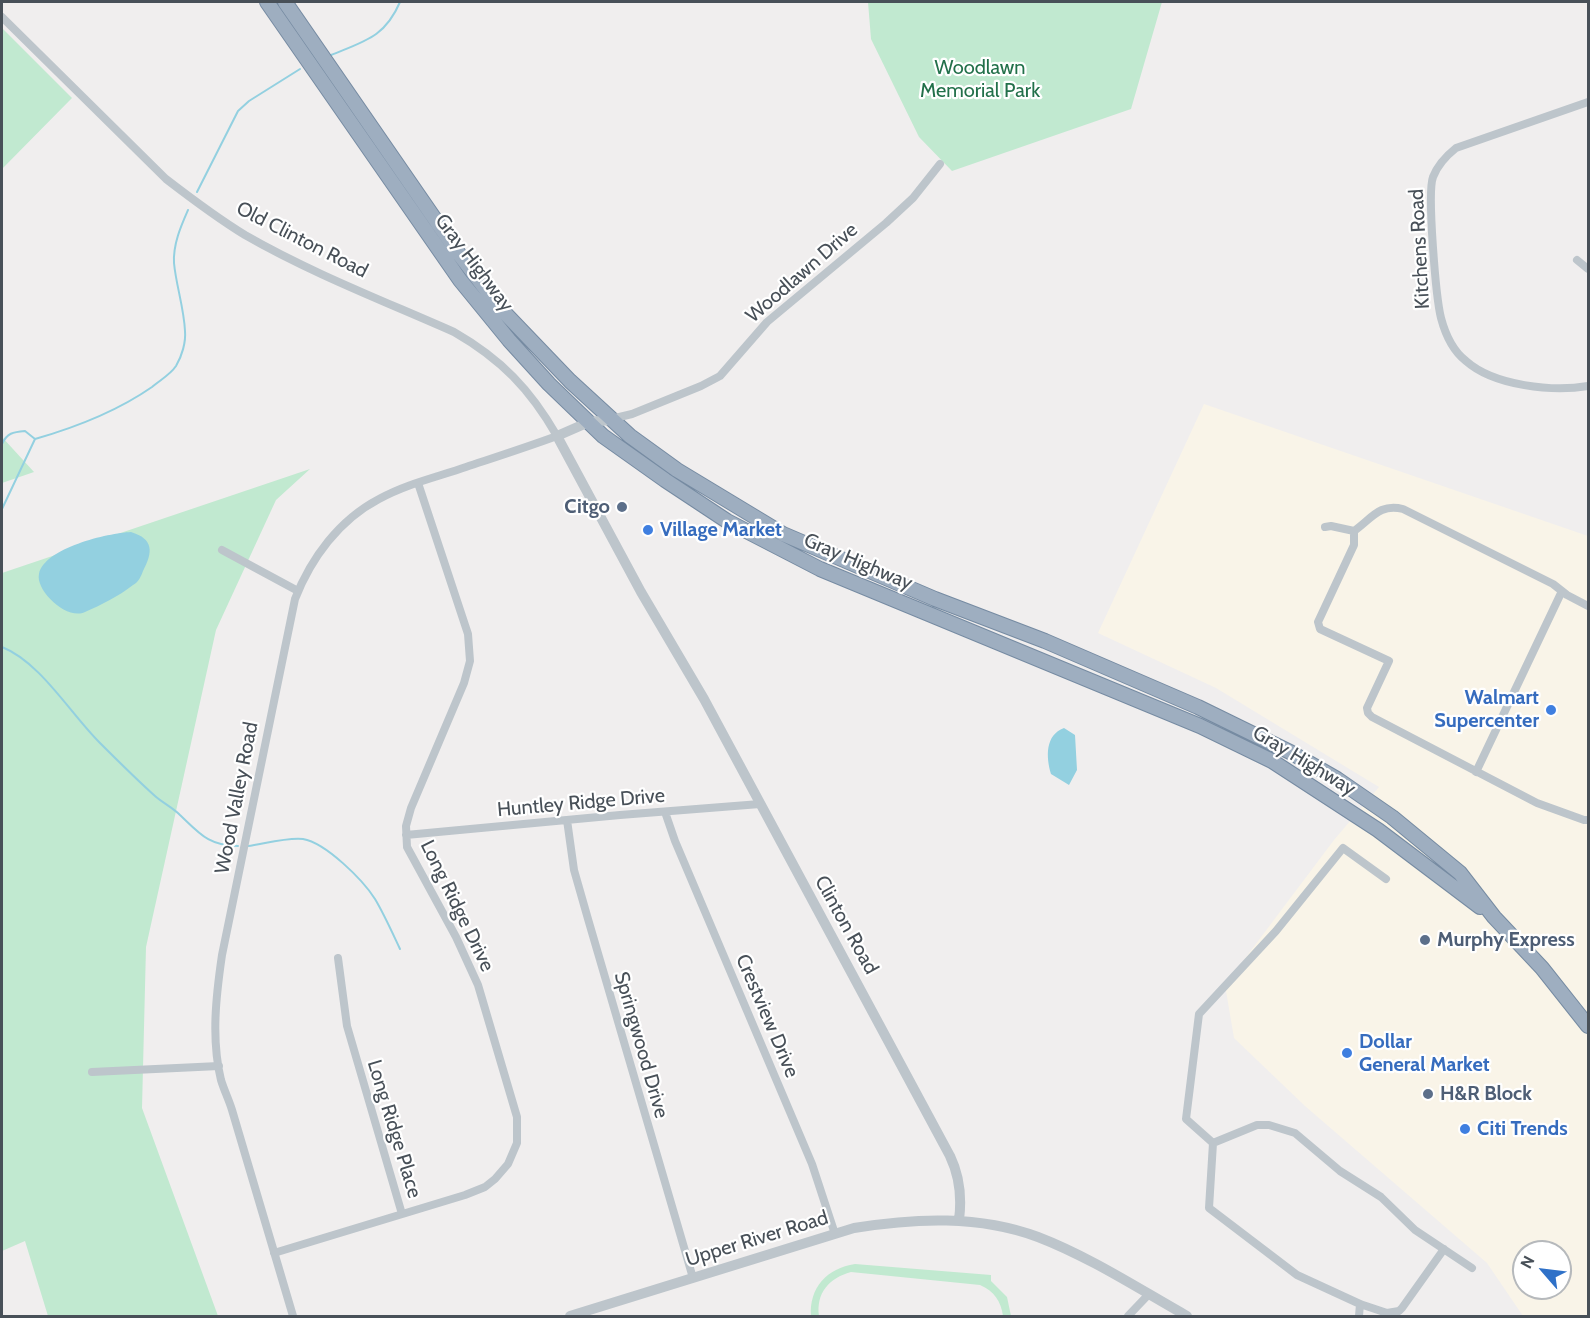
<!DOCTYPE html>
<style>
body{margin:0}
#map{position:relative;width:1590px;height:1318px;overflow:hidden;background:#f0eeee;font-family:Cabin,sans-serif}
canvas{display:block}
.frame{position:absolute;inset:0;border:3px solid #485058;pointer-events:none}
.north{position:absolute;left:1512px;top:1240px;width:60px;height:60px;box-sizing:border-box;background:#fff;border:2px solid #b6b9bc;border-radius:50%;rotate:298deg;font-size:16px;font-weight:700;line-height:24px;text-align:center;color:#485058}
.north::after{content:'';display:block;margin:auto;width:21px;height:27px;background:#2f71c8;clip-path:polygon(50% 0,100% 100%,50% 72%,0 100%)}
</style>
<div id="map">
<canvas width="1590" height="1318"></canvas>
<div class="frame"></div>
<div class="north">N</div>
</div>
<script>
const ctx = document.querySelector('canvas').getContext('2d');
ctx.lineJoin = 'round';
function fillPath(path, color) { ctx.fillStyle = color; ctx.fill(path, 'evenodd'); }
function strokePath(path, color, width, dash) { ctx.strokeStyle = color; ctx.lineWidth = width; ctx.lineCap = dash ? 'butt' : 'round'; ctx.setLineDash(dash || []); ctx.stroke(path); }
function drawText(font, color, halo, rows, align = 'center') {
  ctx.font = font + ' Cabin,sans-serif'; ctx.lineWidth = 4.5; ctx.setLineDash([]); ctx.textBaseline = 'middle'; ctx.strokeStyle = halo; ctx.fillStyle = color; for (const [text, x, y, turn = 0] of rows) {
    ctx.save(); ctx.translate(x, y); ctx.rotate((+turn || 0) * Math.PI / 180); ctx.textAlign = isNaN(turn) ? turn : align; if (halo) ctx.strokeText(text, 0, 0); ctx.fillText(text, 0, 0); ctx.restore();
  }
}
fillPath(new Path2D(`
 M1204 404 1588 536V1316H1523L1487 1263 1305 1106 1234 1038 1225 985 1334 840 1379 787 1216 688 1098 633ZM1524 1252H1560V1288H1524Z`), '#f9f4e8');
fillPath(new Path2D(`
 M868 2H1162L1131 109 952 171 919 137 871 39Z
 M2 28 72 98 2 169Z
 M2 437 34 472 2 483Z
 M310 469 276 500 216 630 146 947 142 1108 218 1316H48L25 1241 2 1251V573Z
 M855 1264 991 1275V1281L1007 1297 1011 1316H1003C1001 1301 994 1291 980 1285L851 1272C829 1278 816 1293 819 1316H811C809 1288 827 1268 855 1264Z`), '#c1e9d0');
fillPath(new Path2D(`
 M131 532C154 539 153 552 143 571 141 576 139 582 133 585 119 596 101 605 85 612 67 621 35 590 39 574 44 548 108 533 131 532Z
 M1064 728 1075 735 1077 770 1069 785 1051 774C1046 757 1045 735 1064 728Z`), '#93d0e0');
strokePath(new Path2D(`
 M331 55C365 41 385 37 400 2
 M197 192 238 111 249 101 300 69
 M2 444C7 433 13 432 25 431L35 439
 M2 509 35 439C77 427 116 412 152 387 160 380 170 375 176 366 182 356 186 342 185 331 184 308 176 285 174 263 173 244 181 226 188 210
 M2 647C40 662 70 713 99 742 117 760 136 779 155 796 163 803 173 808 180 815 200 834 209 846 238 846
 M248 846C263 844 288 837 303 839 326 843 363 880 375 899 384 914 392 932 400 949`), '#93d0e0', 2);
const trunk = new Path2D(`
 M267 2 460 280 509 340 549 384 603 436 665 480 727 521 820 569 1200 726 1272 761 1378 830 1480 907
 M285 2 459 254 500 308 570 381 630 436 677 470 783 534 935 599 1045 641 1198 707 1290 752 1337 779 1392 817 1460 873 1494 917 1542 968 1588 1026`);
strokePath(trunk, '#768ba2', 16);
strokePath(new Path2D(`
 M2 17 166 179C192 199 217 218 245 235 311 273 384 301 454 332 501 359 530 389 557 436 527 447 496 457 466 467 437 477 406 484 379 499 339 520 311 558 295 599L222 955C216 996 211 1039 221 1080 224 1090 229 1100 232 1110L293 1316
 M1588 102 1456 148C1446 156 1438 164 1433 177 1427 193 1436 298 1441 318 1445 333 1453 351 1466 361 1494 386 1553 392 1588 386
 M1577 260 1588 269
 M611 419 632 414 701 386 720 376 767 322 886 223 913 198 940 164
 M1325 527 1331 526 1354 531C1372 518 1380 503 1403 509L1553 584 1567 595 1588 606
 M1354 531V545L1318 622 1320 629 1389 661 1367 708 1368 713 1372 717 1537 803 1584 820H1588
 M222 550 298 591
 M1476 772 1562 591
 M665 812 675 841 812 1164 835 1234
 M567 820 574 870 588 919 693 1278
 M406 835 620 815 760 804
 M1386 879 1343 848 1276 931 1199 1014 1186 1119 1213 1143 1209 1208 1297 1275 1360 1304 1387 1313 1399 1311 1402 1308 1444 1249
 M338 958 347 1026 402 1214
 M92 1072 219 1066
 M1213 1143 1257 1125H1269L1295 1133 1340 1171 1381 1197 1415 1230 1472 1268
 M274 1253 465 1195 485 1187 495 1179 508 1164 517 1143V1117L478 985 456 937 407 847 406 826 411 808 464 683 470 661 468 634 418 483
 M1128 1316 1149 1294
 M1359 1316 1360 1304`), '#bdc5cb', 8);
strokePath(new Path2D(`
 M610 420 589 422 557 436 641 592 704 699 950 1156C960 1177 962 1197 959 1220
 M570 1316 854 1228C915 1218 979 1215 1038 1237 1090 1257 1139 1289 1187 1316`), '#bdc5cb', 10);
strokePath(trunk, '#9eaec0', 14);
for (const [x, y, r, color] of [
 [622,507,6,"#5c6f8a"],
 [648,530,6,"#3f7fe0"],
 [1551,710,6,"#3f7fe0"],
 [1425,940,6,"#5c6f8a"],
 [1347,1053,6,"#3f7fe0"],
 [1428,1094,6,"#5c6f8a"],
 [1465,1129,6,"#3f7fe0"]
]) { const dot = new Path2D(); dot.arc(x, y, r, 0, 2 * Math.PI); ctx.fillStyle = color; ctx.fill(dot); strokePath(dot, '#fff', 2); }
drawText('20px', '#22704a', '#fff', [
 ["Woodlawn",980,68],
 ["Memorial Park",980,91]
]);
drawText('20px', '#485058', '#fff', [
 ["Old Clinton Road",302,240,27],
 ["Kitchens Road",1420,249,-93],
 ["Gray Highway",474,263,53],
 ["Woodlawn Drive",802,273,-41],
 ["Gray Highway",858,562,23],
 ["Gray Highway",1304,761,31],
 ["Wood Valley Road",237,798,-79],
 ["Huntley Ridge Drive",581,803,-5],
 ["Long Ridge Drive",457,906,64],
 ["Clinton Road",846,925,61],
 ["Crestview Drive",767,1016,67],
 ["Springwood Drive",641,1045,74],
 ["Long Ridge Place",394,1129,73],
 ["Upper River Road",757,1239,-17]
]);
drawText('bold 20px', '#4e5e75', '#fff', [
 ["Citgo",610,507,"right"],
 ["Murphy Express",1437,940],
 ["H&R Block",1440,1094]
], 'left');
drawText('bold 20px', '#366cbe', '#fff', [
 ["Village Market",660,530],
 ["Walmart",1539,698,"right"],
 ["Supercenter",1539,721,"right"],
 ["Dollar",1359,1042],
 ["General Market",1359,1065],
 ["Citi Trends",1477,1129]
], 'left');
</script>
